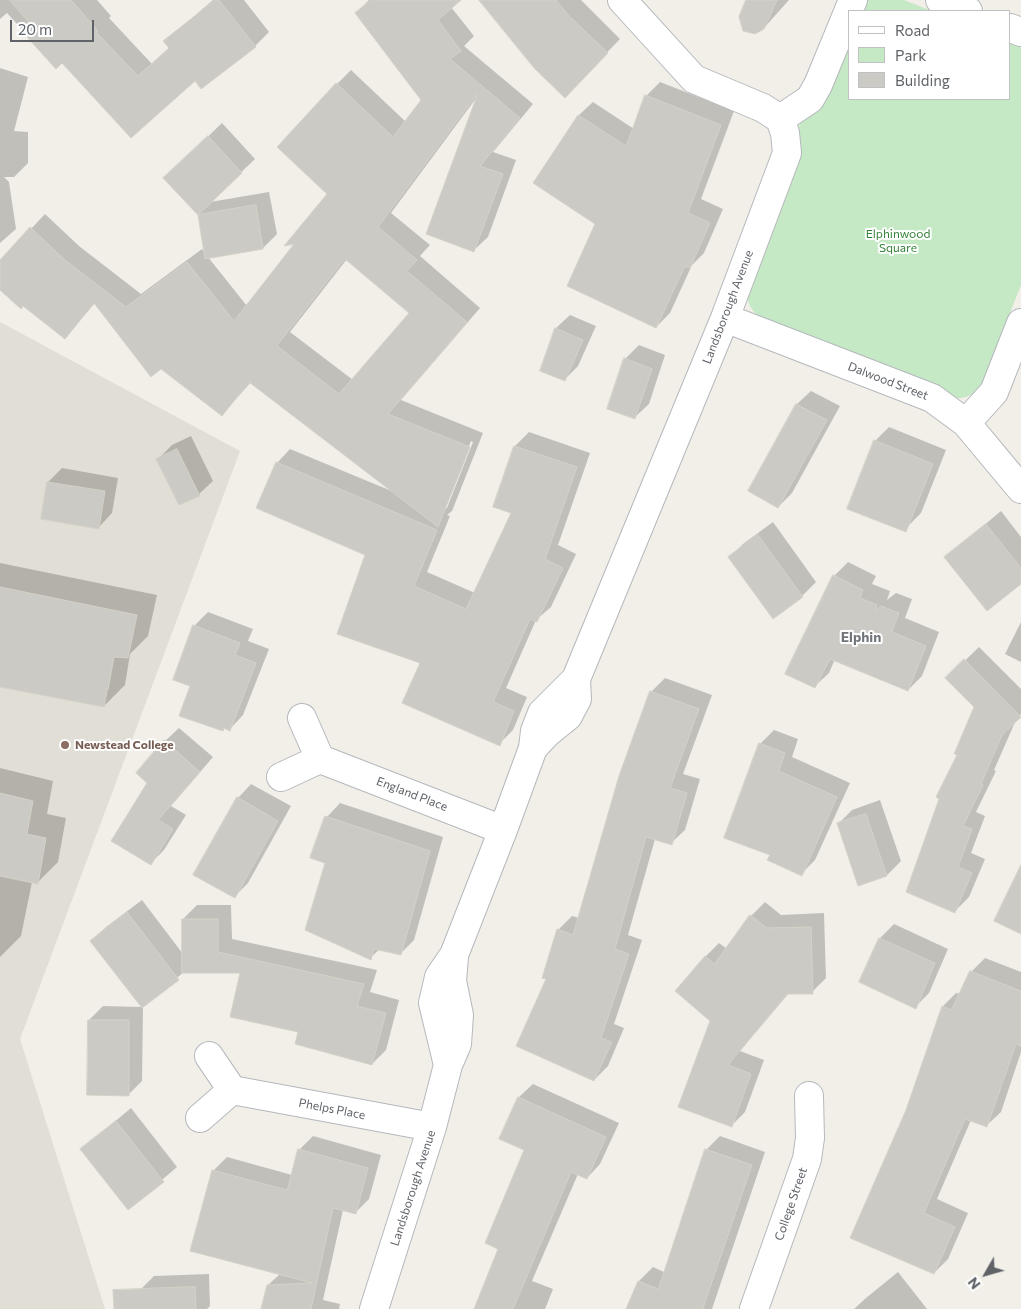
<!DOCTYPE html>
<style>
body{margin:0}
#map{position:relative;width:1021px;height:1309px;overflow:hidden;background:#f1efe8;font-family:Commissioner,sans-serif}
canvas{display:block}
.legend{position:absolute;left:848px;top:10px;width:162px;height:90px;box-sizing:border-box;background:#fff;border:1px solid #bfc1c3;margin:0;padding:6px 9px;list-style:none;font-size:15px;color:#5f6368}
.legend li{display:flex;align-items:center;gap:10px;height:25px}
.legend b{width:25px;border:1px solid #bfc1c3}
.north{position:absolute;left:961px;top:1249px;width:50px;height:50px;-webkit-text-stroke:4px #fff;paint-order:stroke;rotate:232deg;font-size:14px;font-weight:700;line-height:20px;text-align:center;color:#5f6368}
.north::after{content:'';display:block;margin:auto;width:18px;height:22px;background:#5f6368;clip-path:polygon(50% 0,100% 100%,50% 72%,0 100%)}
.scale{position:absolute;left:10px;top:20px;width:84px;height:22px;box-sizing:border-box;border:2px solid #5f6368;border-top:0;padding-left:6px;font-size:15px;line-height:18px;white-space:nowrap;color:#5f6368;-webkit-text-stroke:4px #fff;paint-order:stroke}
</style>
<div id="map">
<canvas width="1021" height="1309"></canvas>
<ul class="legend">
<li><b style="height:6px;background:#fff"></b>Road</li>
<li><b style="height:14px;background:#c5e8c5"></b>Park</li>
<li><b style="height:14px;background:#cccac5"></b>Building</li>
</ul>
<div class="north">N</div>
<div class="scale">20 m</div>
</div>
<script>
const ctx = document.querySelector('canvas').getContext('2d');
ctx.lineJoin = 'round';
function fillPath(path, color) { ctx.fillStyle = color; ctx.fill(path, 'evenodd'); }
function strokePath(path, color, width, dash) { ctx.strokeStyle = color; ctx.lineWidth = width; ctx.lineCap = dash ? 'butt' : 'round'; ctx.setLineDash(dash || []); ctx.stroke(path); }
function drawText(font, color, halo, rows, align = 'center') {
  ctx.font = font + ' Commissioner,sans-serif'; ctx.lineWidth = 4; ctx.setLineDash([]); ctx.textBaseline = 'middle'; ctx.strokeStyle = halo; ctx.fillStyle = color; for (const [text, x, y, turn = 0] of rows) {
    ctx.save(); ctx.translate(x, y); ctx.rotate((+turn || 0) * Math.PI / 180); ctx.textAlign = isNaN(turn) ? turn : align; if (halo) ctx.strokeText(text, 0, 0); ctx.fillText(text, 0, 0); ctx.restore();
  }
}
fillPath(new Path2D(`
 M0 322 240 451 20 1039 105 1309H0Z`), '#e1ded6');
fillPath(new Path2D(`
 M863 0H904L932 11H858Z
 M850 31V99H1010V42L1021 47V285L981 386C972 397 965 398 951 399L759 317C750 309 747 302 747 290L795 133Z`), '#c5e8c5');
fillPath(new Path2D(`
 M0 0H97L111 16 109 18 152 64 170 47 165 41 213 0H244L269 32 255 46 195 79 131 136 62 62 56 67 7 13 0 19Z
 M369 0H459L451 7 474 36 464 46 533 104 493 152 516 160 488 237 474 250 477 97 391 213 430 245 420 256 480 308 401 400 483 433 452 511 447 515 450 516 427 572 475 593 512 513 495 506 515 446 529 432 590 453 558 545 576 554 551 607 536 620 506 688 527 697 513 730 499 744 421 662 367 554 277 463 290 449 394 492 251 382 222 415 95 303 65 338 0 288V262L45 214 79 246 141 294 202 249 206 254 199 214 165 178 222 123 255 159 210 202 269 192 277 234 263 248 208 257 247 306 297 242 329 194 337 84 351 70 406 122 422 100 356 13ZM347 259 411 313 353 380 290 332ZM471 441 473 442 447 508H444Z
 M481 0H581L620 39 565 96Z
 M747 0H789L764 28Z
 M0 68 28 77 14 131 28 132V163L14 177H4L9 182 16 229 0 243Z
 M660 82 734 111 701 199 723 209 704 253 692 265 670 313 656 327 597 224 535 183 579 115 593 102 634 129 646 96Z
 M570 315 596 326 578 366 564 380 556 328Z
 M639 345 665 355 649 404 635 417 625 359Z
 M811 391 840 406 792 493 778 507 749 491 797 404Z
 M889 427 946 450 921 513 907 527 875 441Z
 M191 436 213 481 199 494 158 459 172 445Z
 M62 468 118 478 112 513 99 527 42 518 48 482Z
 M1001 511 1021 537V583L946 557Z
 M773 522 816 582 802 596 730 557 743 544Z
 M848 562 876 576 872 584 890 591 887 600 896 593 912 599 905 618 939 632 922 676 908 690 835 659 829 673 815 686 834 576Z
 M0 563 157 595 148 636 130 654 125 685 104 706 0 685Z
 M208 612 253 629 248 641 269 649 243 715 230 729 225 728 222 730 192 686 194 626Z
 M1021 622V662L1005 654Z
 M979 647 1021 689V714L1016 720 994 770 996 771 976 812 985 816 971 853 985 859 969 897 955 911 959 755 976 707 947 678Z
 M665 678 712 695 683 774 700 779 685 830 671 843 655 839 628 935 642 940 614 1024 624 1028 608 1066 594 1080 548 978 558 930 572 916 579 918 651 692Z
 M179 728 213 757 171 806 186 815 164 850 150 864 148 783 165 741Z
 M774 730 798 739 792 757 850 783 815 860 801 874 771 854 760 744Z
 M0 768 53 781 47 814 66 818 58 862 37 883 32 882 21 936 0 957Z
 M251 784 291 806 248 883 234 897 238 798Z
 M880 800 901 861 887 875 838 824 852 810Z
 M340 803 443 837 414 940 401 953 380 949 370 958 326 862 327 817Z
 M142 900 183 954V919L197 905H231L232 939 377 970 370 992 399 1000 386 1050 372 1064 300 1031 242 971H185L143 1006 142 1081 128 1095 89 1020 103 1006 142 1007 92 941 106 927Z
 M765 902 781 915 824 913 826 978 812 992 789 993 740 1051 764 1060 745 1112 731 1126 711 1020 705 957 719 943 727 949 751 916Z
 M894 924 948 949 929 993 915 1007 860 982 880 938Z
 M985 958 1021 972V1052L1001 1112 987 1125 971 1120 937 1199 968 1213 948 1259 934 1273 852 1237 907 1110 943 1006 956 993 960 994 971 972Z
 M533 1084 619 1123 600 1164 587 1178 578 1174 532 1281 553 1289 545 1309H475L499 1248 525 1150 501 1138 519 1097Z
 M131 1108 177 1167 129 1208 82 1149Z
 M313 1136 381 1155 369 1199 355 1213 343 1210 323 1300 340 1304 339 1309H262L268 1285 280 1274 213 1171 227 1157 292 1175 299 1150Z
 M720 1136 765 1152 712 1309H628L639 1281 653 1267 664 1272 706 1150Z
 M898 1272 927 1309H854L866 1298Z
 M209 1274 210 1306 207 1309H141L140 1290 154 1276Z`), '#0003');
const building = new Path2D(`
 M10 0H71L98 31 96 32 138 76 169 48 163 41 215 0H219L256 47 201 89 195 81 131 138 62 63 56 69 26 36 34 29Z
 M372 0H461L438 20 461 51 450 59 520 118 480 166 503 174 474 252 426 234 478 93 378 227 417 260 407 271 467 322 388 414 470 447 438 527 249 382 222 416 161 369 151 377 94 303 65 339 23 306 21 309 0 290V260L30 227 65 260 126 307 187 262 234 321 294 244 284 246 327 194 277 147 336 83 393 137 421 100 355 13ZM345 259 409 313 339 394 277 346Z
 M479 0H556L569 16 608 53 565 98 535 69Z
 M746 0H777L764 29 755 34 743 31 739 17Z
 M645 95 721 125 688 213 710 223 690 268 685 266 656 328 567 286 595 224 533 183 578 115 626 146Z
 M208 136 242 173 198 215 163 178Z
 M256 205 263 249 205 259 198 215Z
 M555 328 583 340 565 381 540 371Z
 M624 358 652 369 635 419 607 409Z
 M796 404 827 420 778 508 748 491Z
 M874 440 933 464 906 532 847 509Z
 M514 446 577 467 545 559 563 568 537 622 530 619 493 702 514 711 500 746 402 703 420 663 337 634 365 555 256 508 276 462 437 530 414 586 466 609 511 513 493 507Z
 M177 449 200 496 179 505 156 459Z
 M47 482 105 491 99 529 41 519Z
 M986 524 1021 568V584L987 611 944 557Z
 M758 535 803 597 773 619 728 557Z
 M833 575 863 590 860 598 877 605 875 611 881 606 899 613 892 632 926 646 908 691 830 659 815 688 785 674Z
 M0 587 137 615 128 658 114 657 108 690 105 689 107 691 104 707 0 687Z
 M193 625 240 643 235 655 256 663 230 731 224 728 223 731 179 716 190 686 173 680Z
 M964 659 1021 717 1002 735 981 784 983 785 963 826 972 829 958 867 972 873 955 913 906 892 939 799 936 797 957 755 954 754 974 707 945 678Z
 M650 691 699 709 670 788 687 793 672 845 646 837 615 949 629 954 601 1038 612 1042 594 1081 516 1046 546 979 542 978 557 929 573 935 619 776Z
 M164 740 200 772 158 820 173 829 151 865 111 841 147 783 136 773Z
 M759 743 785 753 779 771 837 797 802 876 767 860 770 855 724 838Z
 M0 793 33 801 27 834 46 838 38 884 0 876Z
 M237 797 278 821 235 898 193 875Z
 M866 814 887 876 858 886 837 823Z
 M325 816 430 851 401 955 374 949 371 960 305 930 325 863 310 858Z
 M1021 865V934L994 921Z
 M127 912 179 980 142 1008 90 941Z
 M750 915 767 928 811 927 813 994H787L728 1065 751 1074 732 1127 678 1107 710 1021 675 991 705 956 714 964Z
 M182 919H218V952L364 984 357 1006 386 1013 372 1065 295 1044 298 1032 230 1017 240 973H182Z
 M879 938 935 963 916 1009 859 982Z
 M970 971 1021 991V1046L1016 1044 987 1127 965 1119 924 1213 955 1227 934 1274 850 1238 906 1110 942 1006 951 1010Z
 M88 1020H129V1096L87 1095Z
 M518 1097 606 1137 587 1179 571 1172 513 1309H474L498 1249 485 1243 524 1150 499 1139Z
 M116 1121 164 1182 128 1210 80 1149Z
 M298 1149 368 1168 356 1214 333 1208 311 1309H261L267 1285 312 1283 190 1251 212 1170 287 1190Z
 M705 1149 752 1165 703 1308 705 1309H626L638 1281 658 1289Z
 M195 1287 196 1309H114L113 1290Z`);
fillPath(building, '#cccac5');
strokePath(building, '#d6d1c6', 1);
const minor = new Path2D(`
 M940 0 968 11
 M1010 28 1021 32
 M780 119 810 99 818 85 853 0
 M725 318 932 398 966 423 1021 489
 M966 423 994 392 1021 323
 M302 718 320 759 503 830
 M533 748 547 733 568 716 577 699 576 679 725 318 787 153 785 133 780 119 763 108 694 79 622 0
 M281 777 320 759
 M209 1056 232 1090
 M448 1065 433 1003 439 977 454 955 503 830 533 748 535 731 542 713 576 679
 M200 1118 232 1090 432 1127
 M374 1309 432 1127 448 1065 457 1044 459 1015 452 981 454 957
 M754 1309 807 1159 810 1138 809 1096`);
strokePath(minor, '#b5b8bc', 30);
strokePath(minor, '#fff', 28);
for (const [x, y, r, color] of [
 [65,745,5,"#8d6e63"]
]) { const dot = new Path2D(); dot.arc(x, y, r, 0, 2 * Math.PI); ctx.fillStyle = color; ctx.fill(dot); strokePath(dot, '#fff', 2); }
drawText('12px', '#348238', '#fff', [
 ["Elphinwood",898,234],
 ["Square",898,248]
]);
drawText('12px', '#5f6368', '#fff', [
 ["Landsborough Avenue",728,307,-69],
 ["Dalwood Street",888,381,21],
 ["England Place",412,794,21],
 ["Phelps Place",332,1109,11],
 ["Landsborough Avenue",413,1188,-72],
 ["College Street",791,1204,-71]
]);
drawText('bold 12px', '#785e54', '#fff', [
 ["Newstead College",75,745]
], 'left');
drawText('bold 14px', '#70757a', '#fff', [
 ["Elphin",861,637]
]);
</script>
